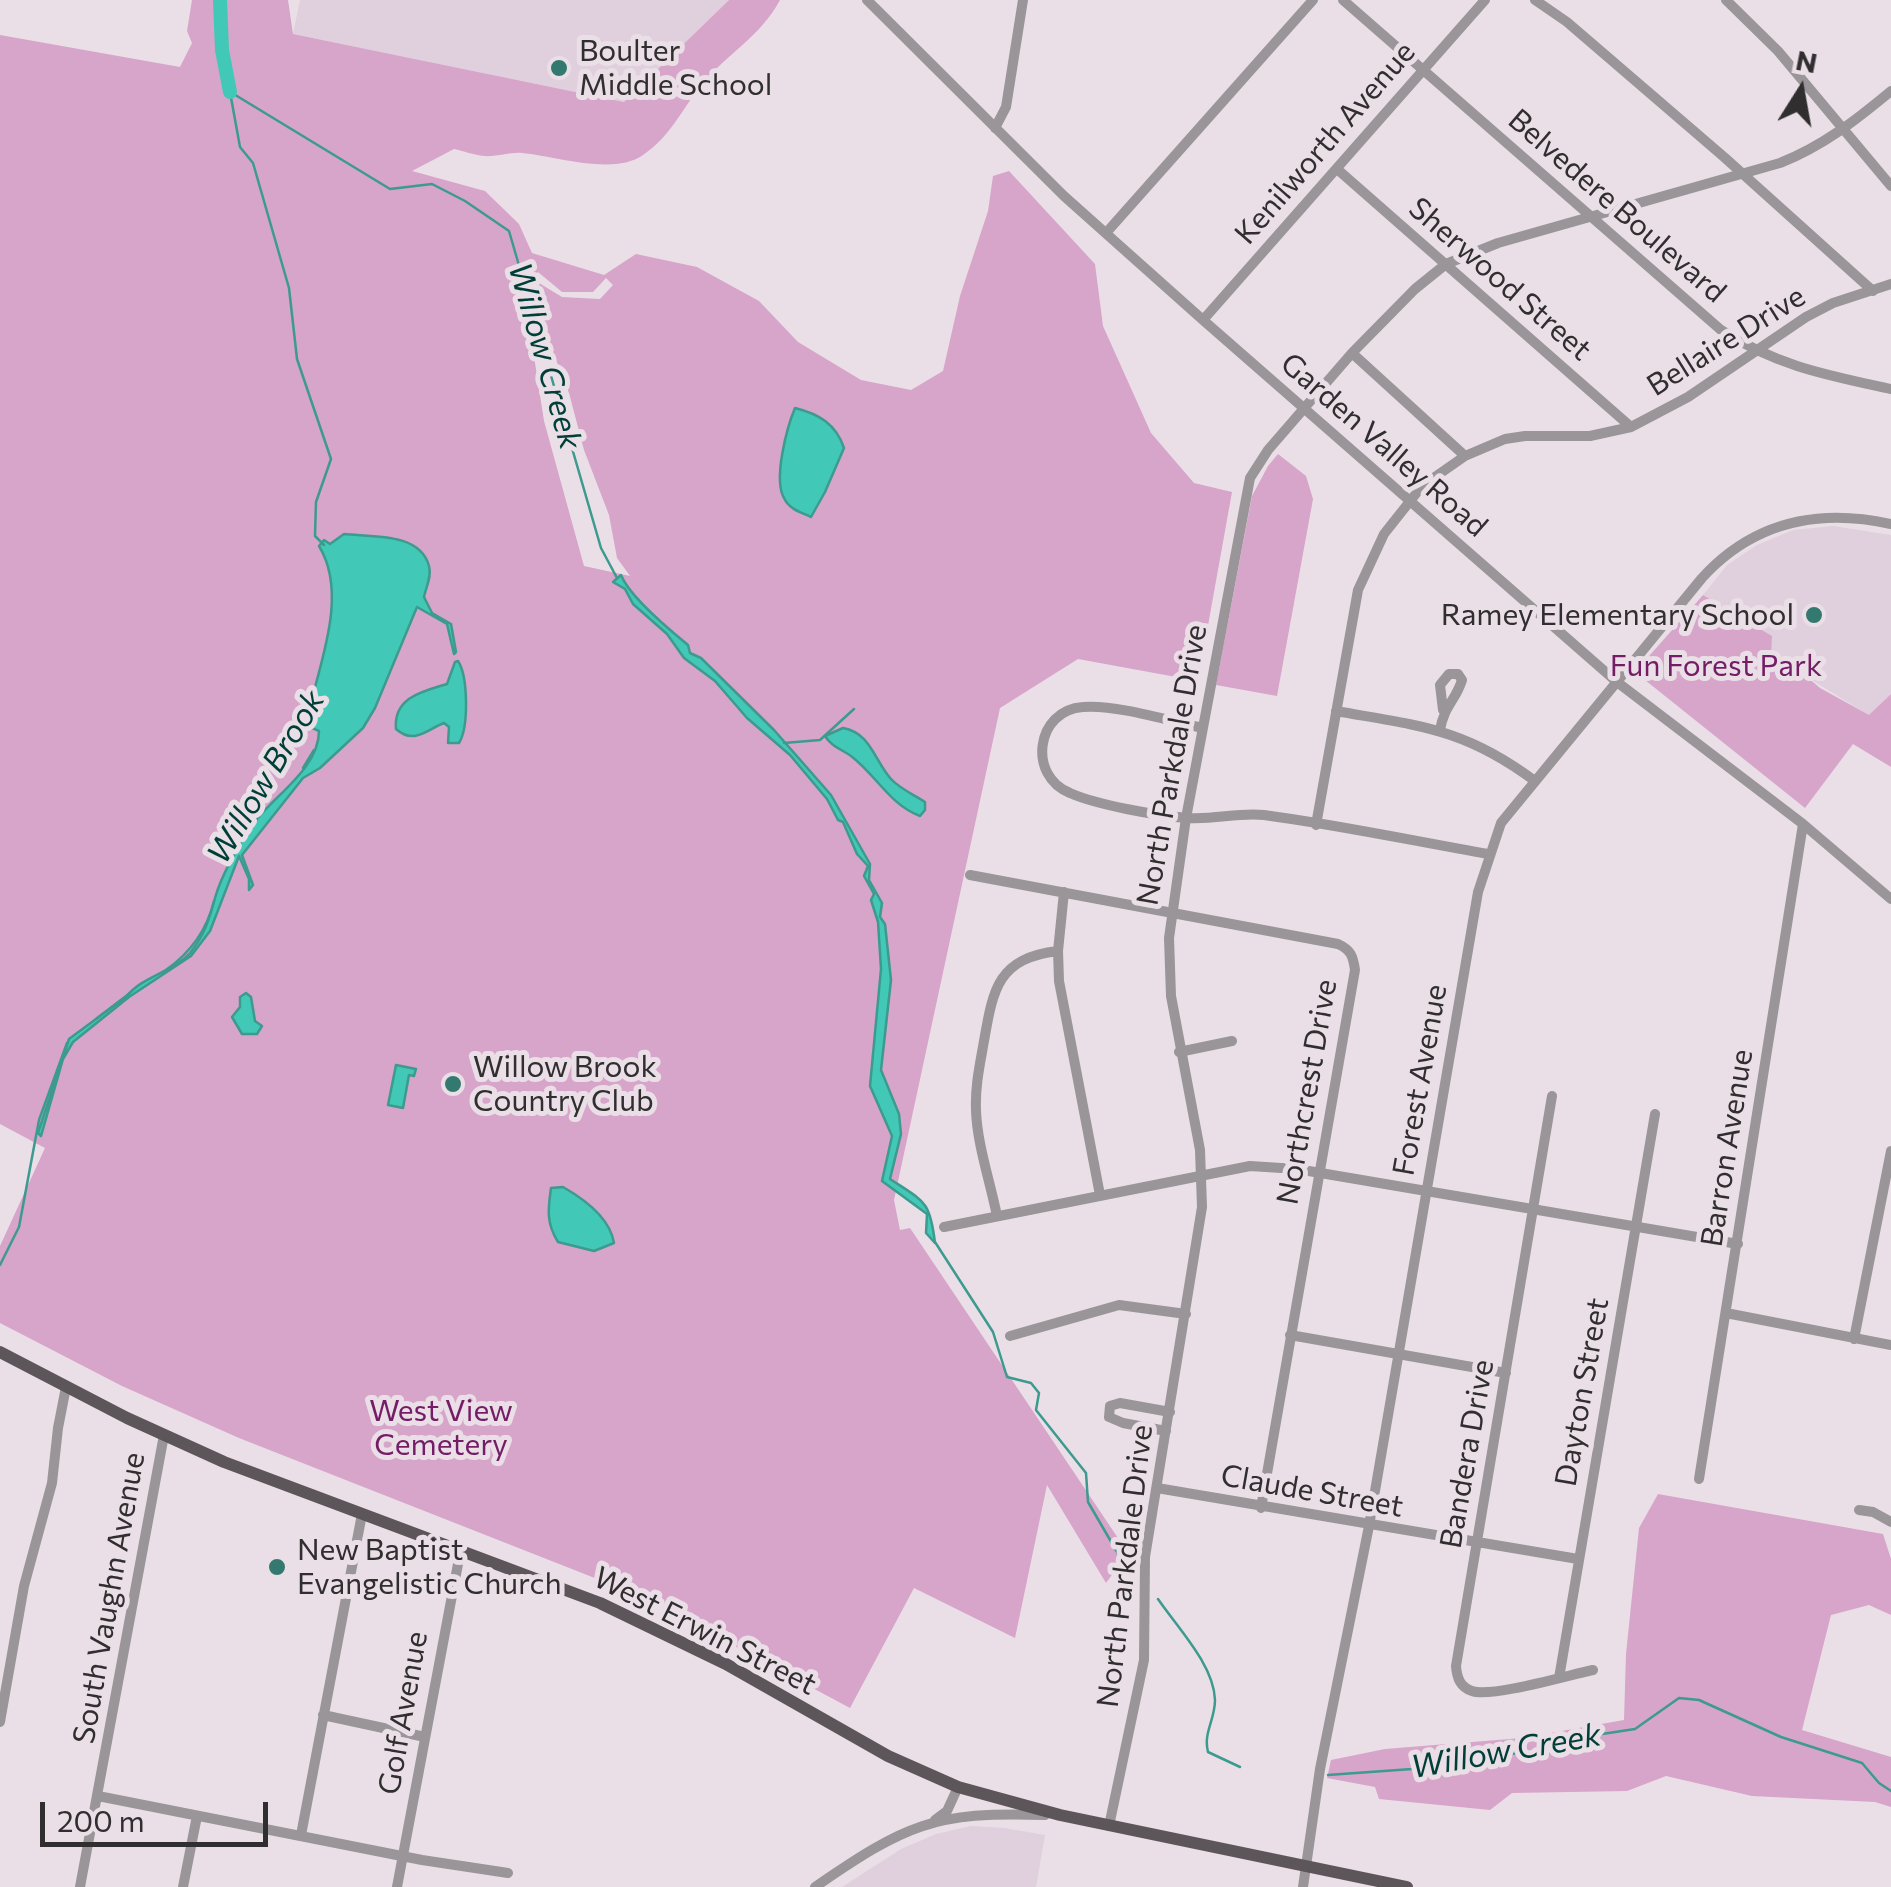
<!DOCTYPE html>
<style>
body{margin:0}
#map{position:relative;width:1891px;height:1887px;overflow:hidden;background:#eadfe7;font-family:Commissioner,sans-serif}
canvas{display:block}
.north{position:absolute;left:1751px;top:40px;width:100px;height:100px;-webkit-text-stroke:8px #eadfe7;paint-order:stroke;rotate:11deg;font-size:28px;font-weight:700;line-height:40px;text-align:center;color:#312e30}
.north::after{content:'';display:block;margin:auto;width:35px;height:45px;background:#312e30;clip-path:polygon(50% 0,100% 100%,50% 72%,0 100%)}
.scale{position:absolute;left:40px;top:1802px;width:228px;height:45px;box-sizing:border-box;border:5px solid #312e30;border-top:0;padding-left:12px;font-size:30px;line-height:35px;white-space:nowrap;color:#312e30;-webkit-text-stroke:8px #eadfe7;paint-order:stroke}
</style>
<div id="map">
<canvas width="1891" height="1887"></canvas>
<div class="north">N</div>
<div class="scale">200 m</div>
</div>
<script>
const ctx = document.querySelector('canvas').getContext('2d');
ctx.lineJoin = 'round';
function fillPath(path, color) { ctx.fillStyle = color; ctx.fill(path, 'evenodd'); }
function strokePath(path, color, width, dash) { ctx.strokeStyle = color; ctx.lineWidth = width; ctx.lineCap = dash ? 'butt' : 'round'; ctx.setLineDash(dash || []); ctx.stroke(path); }
function drawText(font, color, halo, rows, align = 'center') {
  ctx.font = font + ' Commissioner,sans-serif'; ctx.lineWidth = 10; ctx.setLineDash([]); ctx.textBaseline = 'middle'; ctx.strokeStyle = halo; ctx.fillStyle = color; for (const [text, x, y, turn = 0] of rows) {
    ctx.save(); ctx.translate(x, y); ctx.rotate((+turn || 0) * Math.PI / 180); ctx.textAlign = isNaN(turn) ? turn : align; if (halo) ctx.strokeText(text, 0, 0); ctx.fillText(text, 0, 0); ctx.restore();
  }
}
fillPath(new Path2D(`
 M300 0H729L624 102 293 34Z
 M1833 526 1891 535V694L1870 716 1799 672 1771 664 1772 636 1703 595 1727 565 1757 545 1793 530Z
 M971 1826 1004 1828 1045 1835 1036 1887H842L901 1849 936 1834Z`), '#e0cfdc');
fillPath(new Path2D(`
 M192 0H288L293 34 624 102 729 0H780C761 36 727 54 702 84 682 109 671 136 643 155 613 176 556 156 522 153 510 152 497 157 484 156 474 155 463 151 454 149L412 171 485 191 519 224 532 253 604 275 636 254 697 267 759 301 798 342 861 380 911 390 943 371 960 296 988 211 993 176 1009 171 1095 264 1103 326 1151 433 1194 483 1232 492 1198 681 1078 659 1000 708 894 1200 900 1230 910 1228 1128 1553 1106 1583 1047 1485 1015 1638 914 1588 850 1708 643 1597 239 1438 122 1386 0 1323V1246L45 1148 0 1124V35L180 67 192 43 187 31ZM538 272 562 292H593L606 278 613 285 600 299 562 297 539 283 544 329 569 393 584 450 609 515 617 558 630 576 584 566 544 421 524 292Z
 M1278 454 1306 476 1313 499 1277 696 1216 685 1252 496 1268 466Z
 M1703 595 1772 636 1771 664 1799 670 1820 688 1869 715 1891 694V767L1853 744 1805 808 1635 672Z
 M1658 1494 1883 1534 1891 1559V1615L1869 1605 1831 1615 1802 1730 1891 1757V1807L1875 1802 1752 1796 1666 1776 1627 1791 1512 1793 1490 1810 1379 1799 1375 1787 1327 1778 1331 1760 1385 1749 1522 1738 1624 1720 1626 1654 1639 1528Z`), '#d7a4ca');
const water = new Path2D(`
 M795 408C819 414 836 424 844 448L825 492 811 517C800 512 789 509 784 498 773 479 787 427 795 408Z
 M344 534C370 537 420 532 429 566 432 576 426 587 424 597L432 613 451 624 456 652 454 654 447 624 417 607 375 708 363 728 320 768 303 778 242 855 253 885 249 890V879L239 856 210 931 191 956 129 997 73 1042 63 1059 41 1136 38 1133 69 1039 127 996C143 976 173 972 190 953 205 934 209 920 215 898 221 876 240 842 254 823 273 796 319 769 319 731L310 727 307 718C319 665 349 595 319 546L324 540 330 544Z
 M621 575C629 596 666 627 688 645L690 653 701 658 774 730 831 795 870 864 869 880 882 903 880 917 885 924 891 980 881 1070 899 1114 901 1134 890 1179C925 1202 930 1201 935 1243L926 1233 927 1214 882 1181 892 1136 870 1086 881 969 878 922 871 900 874 894 864 876 868 866 857 854 843 822 838 820 827 799 790 755 747 718 715 681 684 658 667 634 633 604 625 589 613 582Z
 M458 661C468 676 469 727 459 743H448L449 727 444 723C426 730 414 745 396 729 393 697 424 691 447 684L455 662Z
 M843 728C871 733 874 760 891 779 899 788 914 795 925 802V810L920 816C890 805 876 775 851 756 841 749 831 746 825 736Z
 M246 993 251 997 255 1021 262 1026 257 1034H242L232 1017 240 1007V997Z
 M396 1065 416 1069 414 1076 409 1075 403 1108 388 1105Z
 M563 1187C584 1199 610 1218 614 1243L594 1251 558 1242C546 1223 548 1209 551 1188Z`);
fillPath(water, '#42c8b7');
strokePath(water, '#3d9a8e', 2.5);
strokePath(new Path2D(`
 M230 92 240 147 253 163 289 288 297 359 331 459 316 502 315 536 324 545
 M232 93 390 189 432 184 465 201 509 231 601 548 617 578
 M784 743 820 740 854 709
 M303 768 314 750
 M166 970C190 953 207 930 214 901
 M96 1019 130 993
 M935 1242 993 1332 1007 1377 1031 1383 1039 1393 1036 1410 1086 1473 1088 1502 1131 1576
 M0 1265 19 1227 39 1120 67 1043
 M1158 1599C1177 1627 1214 1665 1215 1700 1215 1720 1203 1733 1208 1752L1240 1767
 M1328 1775 1412 1769 1435 1757 1527 1753 1556 1741 1635 1729 1679 1698 1699 1700 1781 1737 1862 1763 1879 1783 1891 1791`), '#3d9a8e', 2.5);
strokePath(new Path2D(`
 M220 0 222 50 230 92`), '#42c8b7', 14);
strokePath(new Path2D(`
 M867 0 1064 196 1203 320 1617 682 1803 824 1891 899
 M1343 0 1721 330C1777 366 1827 375 1891 389
 M1535 0 1567 22 1724 157 1873 291
 M1726 0 1778 51 1891 186
 M995 128 1006 107 1023 0
 M1337 169 1631 427
 M1106 233 1313 0
 M1203 320 1485 0
 M1352 353 1465 456
 M1336 711C1420 726 1464 728 1535 781
 M1203 728C1170 721 1115 704 1083 707 1036 710 1027 776 1070 793 1097 805 1158 816 1188 818 1214 820 1239 812 1264 815 1339 825 1414 841 1488 854
 M1440 730C1444 706 1456 700 1462 680L1458 674H1449L1440 685 1443 710
 M1316 825 1358 590 1384 534 1422 486 1465 456 1505 439 1525 436H1590L1631 427 1688 397 1806 317 1833 303 1891 284
 M970 875 1338 944C1351 950 1353 956 1355 970L1261 1508
 M1064 892 1058 951 1059 981 1100 1195
 M1179 1052 1232 1041
 M1552 1096 1456 1666C1457 1678 1460 1687 1472 1691 1491 1698 1569 1675 1593 1670
 M997 1216C990 1181 977 1144 976 1110 975 1086 980 1064 984 1041 993 989 998 958 1058 951
 M944 1227 1250 1166 1297 1169 1738 1244
 M1726 1313 1891 1345
 M1290 1335 1506 1373
 M1010 1336 1119 1305 1186 1314
 M1854 1339 1891 1151
 M1166 1431 1123 1423 1109 1417 1110 1406 1120 1403 1170 1412
 M1699 1479 1803 824
 M1157 1488 1578 1559
 M1859 1510 1873 1512 1891 1522
 M1559 1678 1655 1114
 M323 1715 425 1737
 M0 1722 24 1586 52 1483 58 1428 66 1387
 M98 1796 422 1860 508 1873
 M935 1820 947 1811 958 1787
 M1109 1826 1144 1660 1145 1557 1202 1207 1200 1150 1171 996 1169 938 1186 818 1250 478 1268 450 1352 353 1415 289 1446 264 1498 243 1780 163C1823 146 1856 120 1891 91
 M301 1835 362 1514
 M80 1887 164 1435
 M183 1887 197 1816
 M397 1887 461 1548
 M815 1887C905 1825 934 1811 1045 1815
 M1303 1887 1320 1769 1369 1526 1478 892 1501 823 1702 578C1753 522 1818 508 1891 524`), '#999598', 10);
strokePath(new Path2D(`
 M0 1352 127 1418 224 1462 600 1603 726 1664 888 1756 958 1787 1060 1815 1407 1887`), '#5c555a', 12);
for (const [x, y, r, color] of [
 [559,68,10,"#33796f"],
 [1814,615,10,"#33796f"],
 [453,1084,10,"#33796f"],
 [277,1567,10,"#33796f"]
]) { const dot = new Path2D(); dot.arc(x, y, r, 0, 2 * Math.PI); ctx.fillStyle = color; ctx.fill(dot); strokePath(dot, '#eadfe7', 4); }
drawText('30px', '#312e30', '#eadfe7', [
 ["Boulter",579,51],
 ["Middle School",579,85],
 ["Ramey Elementary School",1794,615,"right"],
 ["Willow Brook",473,1067],
 ["Country Club",473,1101],
 ["New Baptist",297,1550],
 ["Evangelistic Church",297,1584]
], 'left');
drawText('30px', '#312e30', '#eadfe7', [
 ["Kenilworth Avenue",1325,143,-49],
 ["Belvedere Boulevard",1617,206,41],
 ["Sherwood Street",1500,279,41],
 ["Bellaire Drive",1726,341,-32],
 ["Garden Valley Road",1384,445,41],
 ["North Parkdale Drive",1172,765,-80],
 ["Forest Avenue",1420,1080,-80],
 ["Northcrest Drive",1307,1092,-80],
 ["Barron Avenue",1727,1148,-81],
 ["Dayton Street",1582,1392,-80],
 ["Bandera Drive",1467,1454,-80],
 ["Claude Street",1312,1491,10],
 ["North Parkdale Drive",1125,1566,-83],
 ["South Vaughn Avenue",109,1598,-80],
 ["West Erwin Street",705,1631,27],
 ["Golf Avenue",403,1713,-80]
]);
drawText('30px', '#741d66', '#eadfe7', [
 ["Fun Forest Park",1716,666],
 ["West View",441,1411],
 ["Cemetery",441,1445]
]);
drawText('italic 32px', '#003e38', '#eadfe7', [
 ["Willow Creek",545,356,74],
 ["Willow Brook",266,777,-59],
 ["Willow Creek",1506,1751,-10]
]);
</script>
